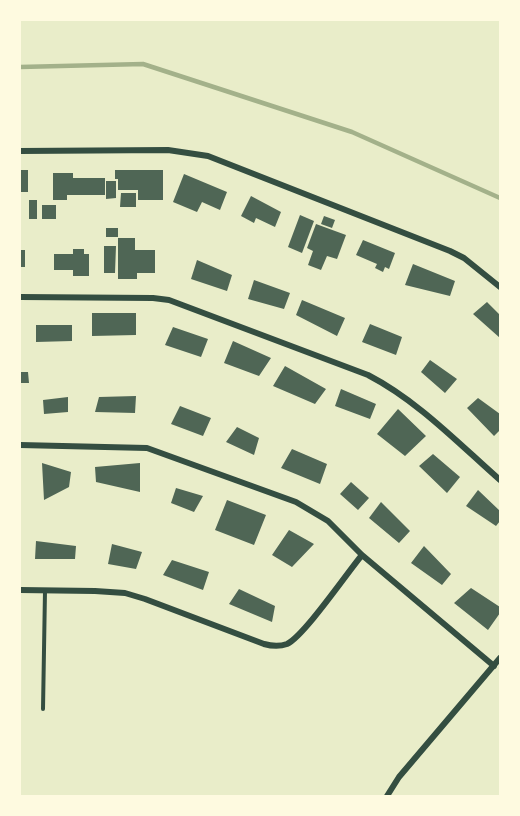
<!DOCTYPE html>
<style>
body{margin:0}
#map{position:relative;width:520px;height:816px;overflow:hidden;background:#e9edc9;font-family:"PT Serif",serif}
canvas{display:block}
.frame{position:absolute;inset:0;border:21px solid #fefae0;pointer-events:none}
</style>
<div id="map">
<canvas width="520" height="816"></canvas>
<div class="frame"></div>
</div>
<script>
const ctx = document.querySelector('canvas').getContext('2d');
ctx.lineJoin = 'round';
function strokePath(path, color, width, dash) { ctx.strokeStyle = color; ctx.lineWidth = width; ctx.lineCap = dash ? 'butt' : 'round'; ctx.setLineDash(dash || []); ctx.stroke(path); }
function fillPath(path, color) { ctx.fillStyle = color; ctx.fill(path, 'evenodd'); }
strokePath(new Path2D(`
 M20 67 143 64 352 132 500 198`), '#a3b18a', 4.5);
fillPath(new Path2D(`
 M20 170H28V192H20Z
 M115 170H163V200H138V190H118V179H115Z
 M53 173H73V178H105V195H67V200H53Z
 M184 174 227 192 220 210 202 202 197 212 173 202Z
 M106 181H116V198L106 199Z
 M121 193H136V207H120Z
 M251 196 281 212 275 227 256 218 254 223 241 216Z
 M29 200H37V219H29Z
 M42 205H56V219H42Z
 M300 215 314 221 302 253 288 247Z
 M324 216 335 220 332 228 321 224Z
 M316 224 346 235 337 259 327 256 321 270 308 265 313 251 307 248Z
 M106 228H118V237H106Z
 M118 238H135V250H155V273H137V279H118Z
 M363 240 395 253 389 269 385 267 383 272 375 268 377 264 356 255Z
 M104 246H116L115 273H104Z
 M73 249H84V254H89V276H73V270H54V254H73Z
 M20 250H25V267H20Z
 M197 260 232 275 227 291 191 279Z
 M413 264 455 281 450 296 405 285Z
 M254 280 290 293 284 309 248 299Z
 M302 300 345 318 337 336 296 315Z
 M487 302 500 315V338L473 314Z
 M92 313H136V335L92 336Z
 M370 324 402 337 396 355 362 342Z
 M36 325H72V341L36 342Z
 M173 327 208 339 201 357 165 345Z
 M233 341 271 358 259 376 224 363Z
 M430 360 457 379 445 393 421 372Z
 M285 366 326 389 315 404 273 386Z
 M20 372H28L29 383H20Z
 M341 389 376 404 370 419 335 406Z
 M136 396 135 413 95 412 99 397Z
 M68 397V412L44 414 43 400Z
 M478 398 500 414V430L494 436 467 408Z
 M180 406 211 418 203 436 171 424Z
 M398 409 426 436 405 456 377 434Z
 M237 427 259 438 254 455 226 442Z
 M292 449 327 464 320 484 281 468Z
 M433 454 460 477 447 493 419 466Z
 M42 463 71 472 69 487 44 500Z
 M140 463V492L96 482 95 467Z
 M351 482 369 498 358 510 340 494Z
 M176 488 203 496 194 512 171 503Z
 M478 490 500 511V521L496 526 466 506Z
 M227 500 266 515 254 545 215 530Z
 M381 502 410 531 399 543 369 518Z
 M289 530 314 544 292 567 272 555Z
 M36 541 76 546 75 559H35Z
 M112 544 142 552 136 569 108 564Z
 M424 546 451 574 442 585 411 563Z
 M172 560 209 572 203 590 163 575Z
 M471 588 500 607V613L488 630 454 603Z
 M239 589 275 606 272 622 229 604Z`), '#4f6655');
strokePath(new Path2D(`
 M43 709 45 591`), '#344e41', 4);
strokePath(new Path2D(`
 M20 151 168 150 208 156 450 251 464 258 500 287
 M20 297 153 298 169 300 368 375C418 401 458 443 500 480
 M20 445 147 448 296 502 328 521 362 555 494 666
 M20 590 95 591 125 593 145 599 264 644C271 646 279 647 287 644 304 636 347 573 362 555
 M387 796 399 777 500 658`), '#344e41', 6);
</script>
